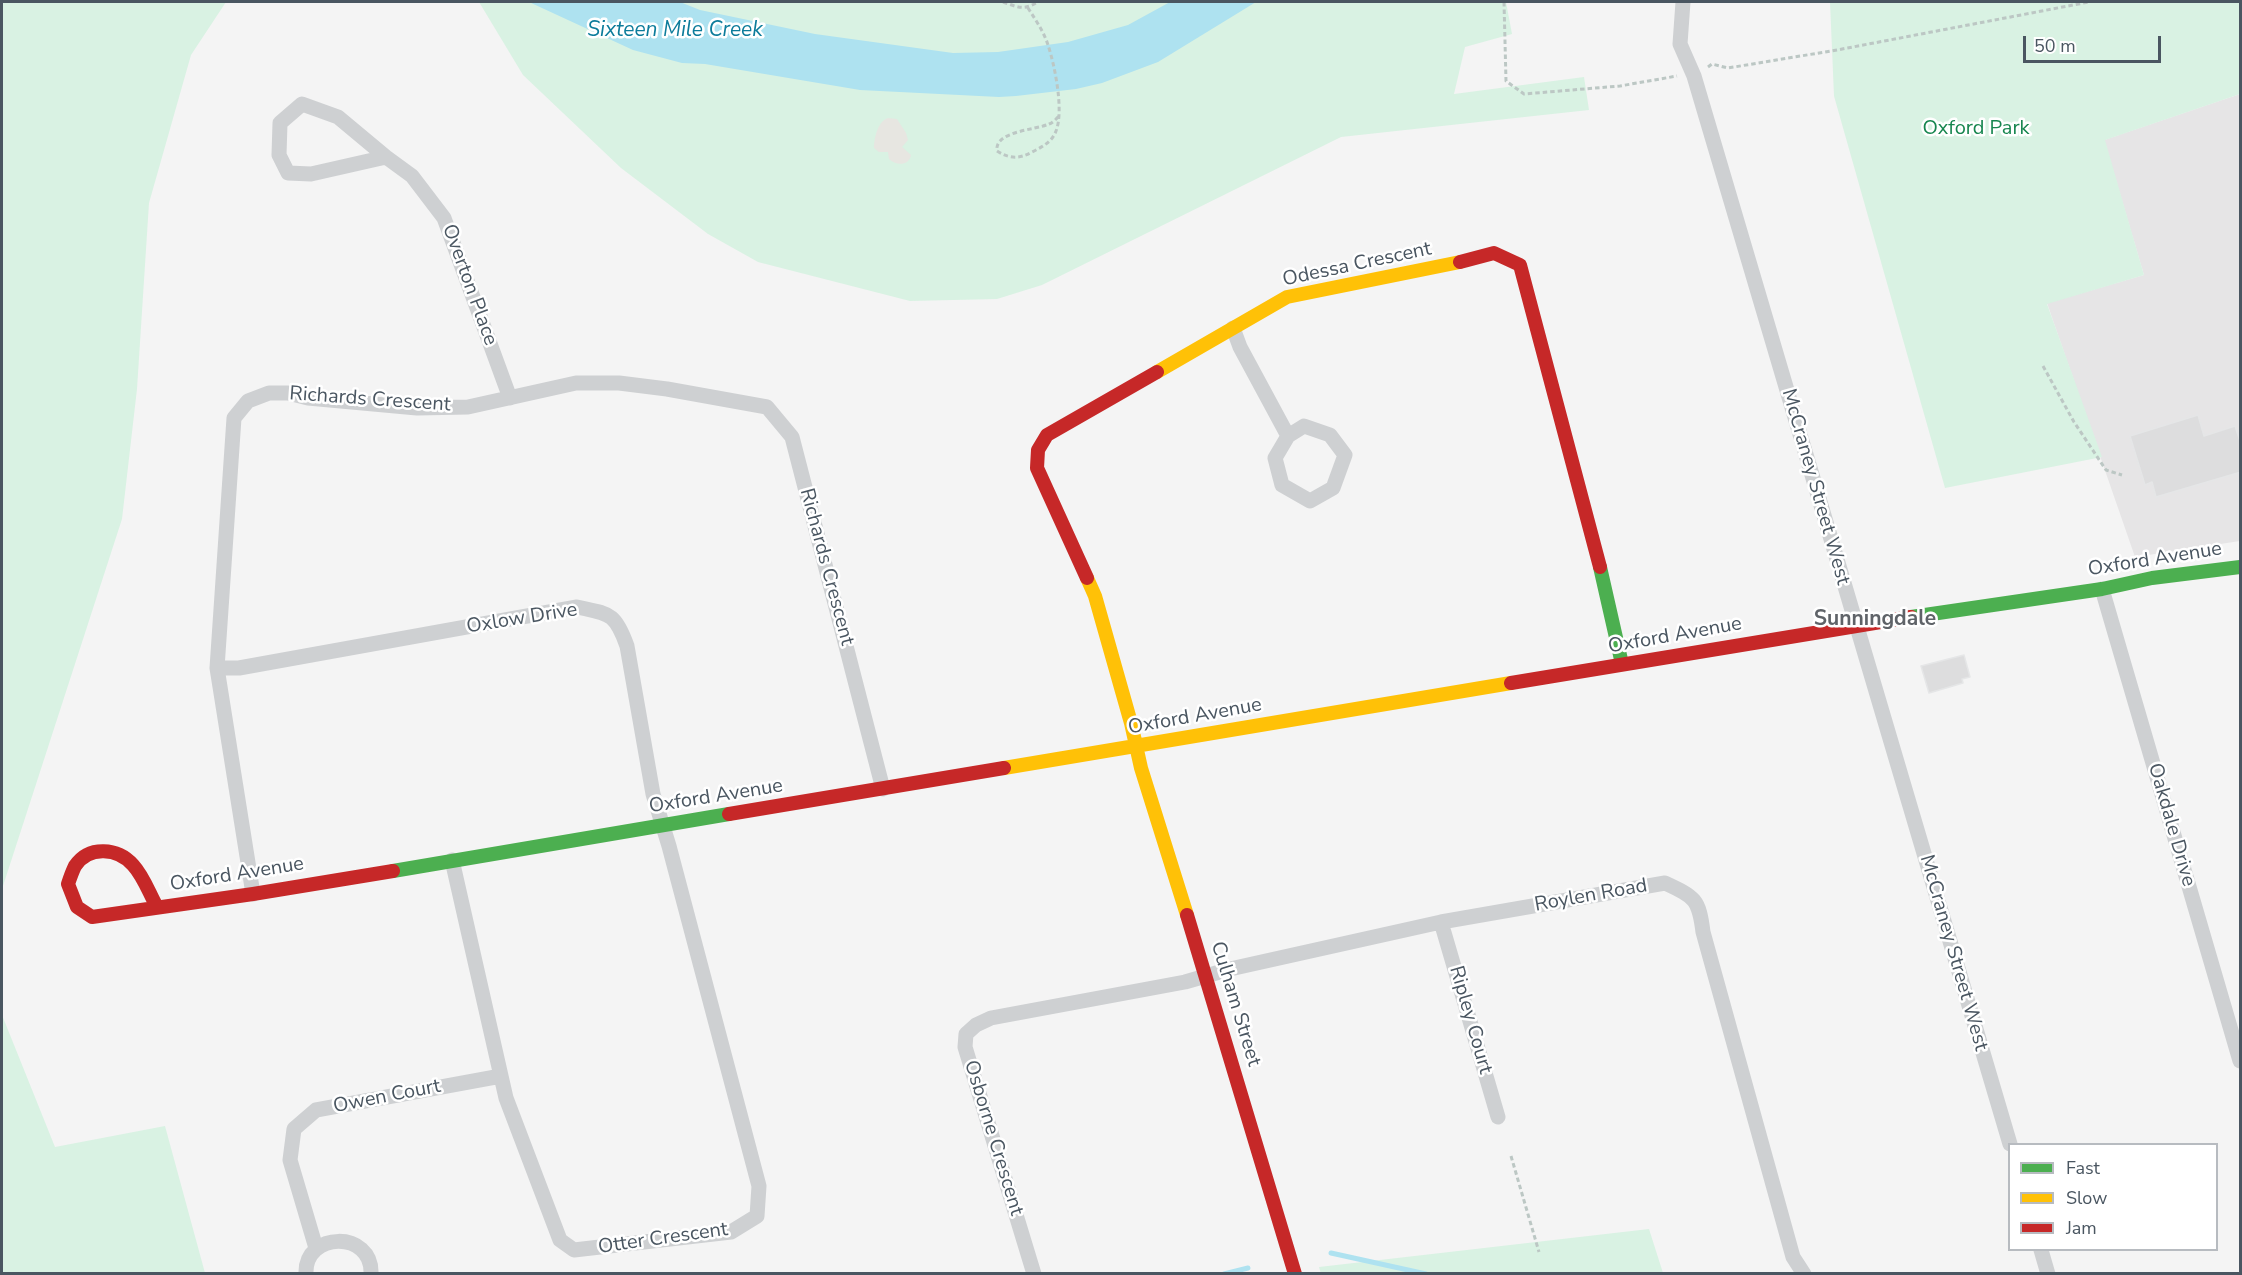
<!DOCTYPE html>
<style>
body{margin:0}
#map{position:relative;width:2242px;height:1275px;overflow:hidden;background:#f4f4f4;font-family:"Nunito Sans",sans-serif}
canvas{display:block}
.frame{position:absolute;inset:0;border:3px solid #4a5661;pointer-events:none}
.legend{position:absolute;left:2008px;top:1143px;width:210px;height:108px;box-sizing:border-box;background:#fff;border:2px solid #b7bbc0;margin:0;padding:8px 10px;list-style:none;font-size:18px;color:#4a5661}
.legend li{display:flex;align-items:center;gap:12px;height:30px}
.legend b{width:30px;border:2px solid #b7bbc0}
.scale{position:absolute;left:2023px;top:36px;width:138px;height:27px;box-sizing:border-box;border:3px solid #4a5661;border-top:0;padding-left:8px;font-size:18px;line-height:21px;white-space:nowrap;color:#4a5661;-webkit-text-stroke:4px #fff;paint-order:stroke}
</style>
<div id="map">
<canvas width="2242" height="1275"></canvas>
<div class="frame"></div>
<ul class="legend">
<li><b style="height:8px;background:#4caf50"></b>Fast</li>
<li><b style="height:8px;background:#ffc107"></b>Slow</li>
<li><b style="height:8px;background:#c62828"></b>Jam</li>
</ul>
<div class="scale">50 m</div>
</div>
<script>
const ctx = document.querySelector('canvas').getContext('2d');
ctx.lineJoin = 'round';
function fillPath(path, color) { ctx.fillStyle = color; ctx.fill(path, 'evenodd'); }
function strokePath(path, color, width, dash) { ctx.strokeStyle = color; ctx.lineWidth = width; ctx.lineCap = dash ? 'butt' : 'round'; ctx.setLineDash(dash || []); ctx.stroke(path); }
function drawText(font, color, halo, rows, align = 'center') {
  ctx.font = font + ' "Nunito Sans",sans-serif'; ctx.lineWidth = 5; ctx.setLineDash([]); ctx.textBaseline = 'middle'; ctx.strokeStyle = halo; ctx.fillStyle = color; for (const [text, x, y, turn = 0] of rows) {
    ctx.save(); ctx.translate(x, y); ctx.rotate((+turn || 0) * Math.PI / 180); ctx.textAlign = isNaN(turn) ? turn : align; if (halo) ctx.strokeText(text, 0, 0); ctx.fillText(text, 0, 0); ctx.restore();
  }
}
fillPath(new Path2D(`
 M2240 94V541L2135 557 2047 303 2144 275 2104 140Z`), '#e6e5e6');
fillPath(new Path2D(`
 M2 2H226L191 55 149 203 137 389 122 519 2 889Z
 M479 2H1506L1512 34 1465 47 1454 94 1584 77 1589 110 1341 137 1042 285 997 299 910 301 758 262 708 234 621 168 523 75Z
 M1830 2H2240V94L2105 140 2144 275 2047 304 2102 457 1945 488 1834 96Z
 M2 1015 55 1147 165 1126 205 1273H2Z
 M1649 1229 1663 1273 1321 1274 1319 1267Z`), '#d9f2e3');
fillPath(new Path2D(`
 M888 118 897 119 906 133 908 140 902 147 911 155C909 166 896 166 889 159L888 152H879L874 148C874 138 878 121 888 118Z`), '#e7e6e1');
fillPath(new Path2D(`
 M529 2H680L700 10 815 34 953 53 998 52 1068 42 1128 25 1170 2H1256L1158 62 1102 83 1076 89 1016 96 999 97 860 90 705 64 682 63 633 50Z`), '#aee2f0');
strokePath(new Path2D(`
 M1331 1253 1426 1274
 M1224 1274 1248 1268`), '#aee2f0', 5);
const building = new Path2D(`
 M2198 415 2204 436 2235 426 2241 444V472L2156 497 2152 482 2145 485 2130 436Z
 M1964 655 1970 677 1962 679 1963 683 1929 693 1921 666Z`);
fillPath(building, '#ddddde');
strokePath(building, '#e5e6e7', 1.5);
strokePath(new Path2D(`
 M1003 2C1018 7 1023 11 1038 2
 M1504 2 1506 81 1524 94 1620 86 1677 76
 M1028 8C1035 19 1044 32 1048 45 1055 66 1064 111 1056 131 1052 142 1042 147 1032 152 1020 159 1009 159 997 151 994 131 1036 130 1049 124 1053 123 1057 118 1060 115
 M1708 67 1712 64 1728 68 1837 50 2089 2
 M2043 366 2074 422 2106 470 2122 475
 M1511 1156 1539 1252`), '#bcc7c4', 3, [4.5, 3]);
strokePath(new Path2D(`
 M1683 2 1680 44 1694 76 2010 1144
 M386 157 311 174 288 173 279 155 280 123 302 104 338 117 386 157 412 176 444 218 510 398
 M1233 328 1240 347 1288 436
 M1304 426 1330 435 1345 455 1333 488 1310 501 1282 485 1275 458 1288 436Z
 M2102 589 2240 1061
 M217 668H239L577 607C609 614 615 612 627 646L653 794 669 846 759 1186 757 1216 731 1232 574 1250 560 1240 506 1098 452 860
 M253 894 217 668 234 418 248 401 269 393H288L308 398 417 408 468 407 576 383H619L667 389 767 407 792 437 883 789
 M1441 922 1498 1117
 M316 1248 290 1160 294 1129 316 1110 501 1076
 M2041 1250 2048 1274
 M306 1274C304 1231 373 1230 371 1274
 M1034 1274 965 1047 966 1034 976 1025 991 1018 1185 982 1230 969 1441 922 1665 883C1695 897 1699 899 1703 932L1793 1257 1804 1274`), '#ced0d2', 15);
strokePath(new Path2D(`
 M1600 567 1622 664
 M1911 617 2102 589 2152 578 2240 567
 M393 871 729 814`), '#4caf50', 14);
strokePath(new Path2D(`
 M1157 372 1287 297 1460 262
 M1087 578 1095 596 1131 723 1141 768 1187 915
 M1004 768 1511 683`), '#ffc107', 14);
strokePath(new Path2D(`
 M1460 262 1494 253 1520 265 1600 567
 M1087 578 1037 468 1038 450 1047 435 1157 372
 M1511 683 1911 617
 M729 814 1004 768
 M157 907C149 893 144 877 133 865 118 848 89 845 75 866 72 872 70 878 68 884L77 907 92 917 253 894 393 871
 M1187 915 1295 1274`), '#c62828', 14);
drawText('20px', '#17864f', '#fff', [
 ["Oxford Park",1976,129]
]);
drawText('20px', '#4a5661', '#fff', [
 ["Odessa Crescent",1357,265,-12],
 ["Overton Place",469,285,70],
 ["Richards Crescent",370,400,4],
 ["McCraney Street West",1815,487,74],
 ["Oxford Avenue",2155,560,-9],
 ["Richards Crescent",826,567,75],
 ["Oxlow Drive",522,619,-9],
 ["Oxford Avenue",1675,636,-10],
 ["Oxford Avenue",1195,717,-10],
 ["Oxford Avenue",716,797,-9],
 ["Oakdale Drive",2171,825,74],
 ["Oxford Avenue",237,875,-9],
 ["Roylen Road",1591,896,-10],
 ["McCraney Street West",1953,953,74],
 ["Culham Street",1235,1004,73],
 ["Ripley Court",1470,1020,74],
 ["Owen Court",387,1097,-11],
 ["Osborne Crescent",993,1138,73],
 ["Otter Crescent",663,1239,-8]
]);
drawText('italic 21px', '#0c7c9b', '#fff', [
 ["Sixteen Mile Creek",675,31]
]);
drawText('bold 21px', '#5f6368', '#fff', [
 ["Sunningdale",1875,620]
]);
</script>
